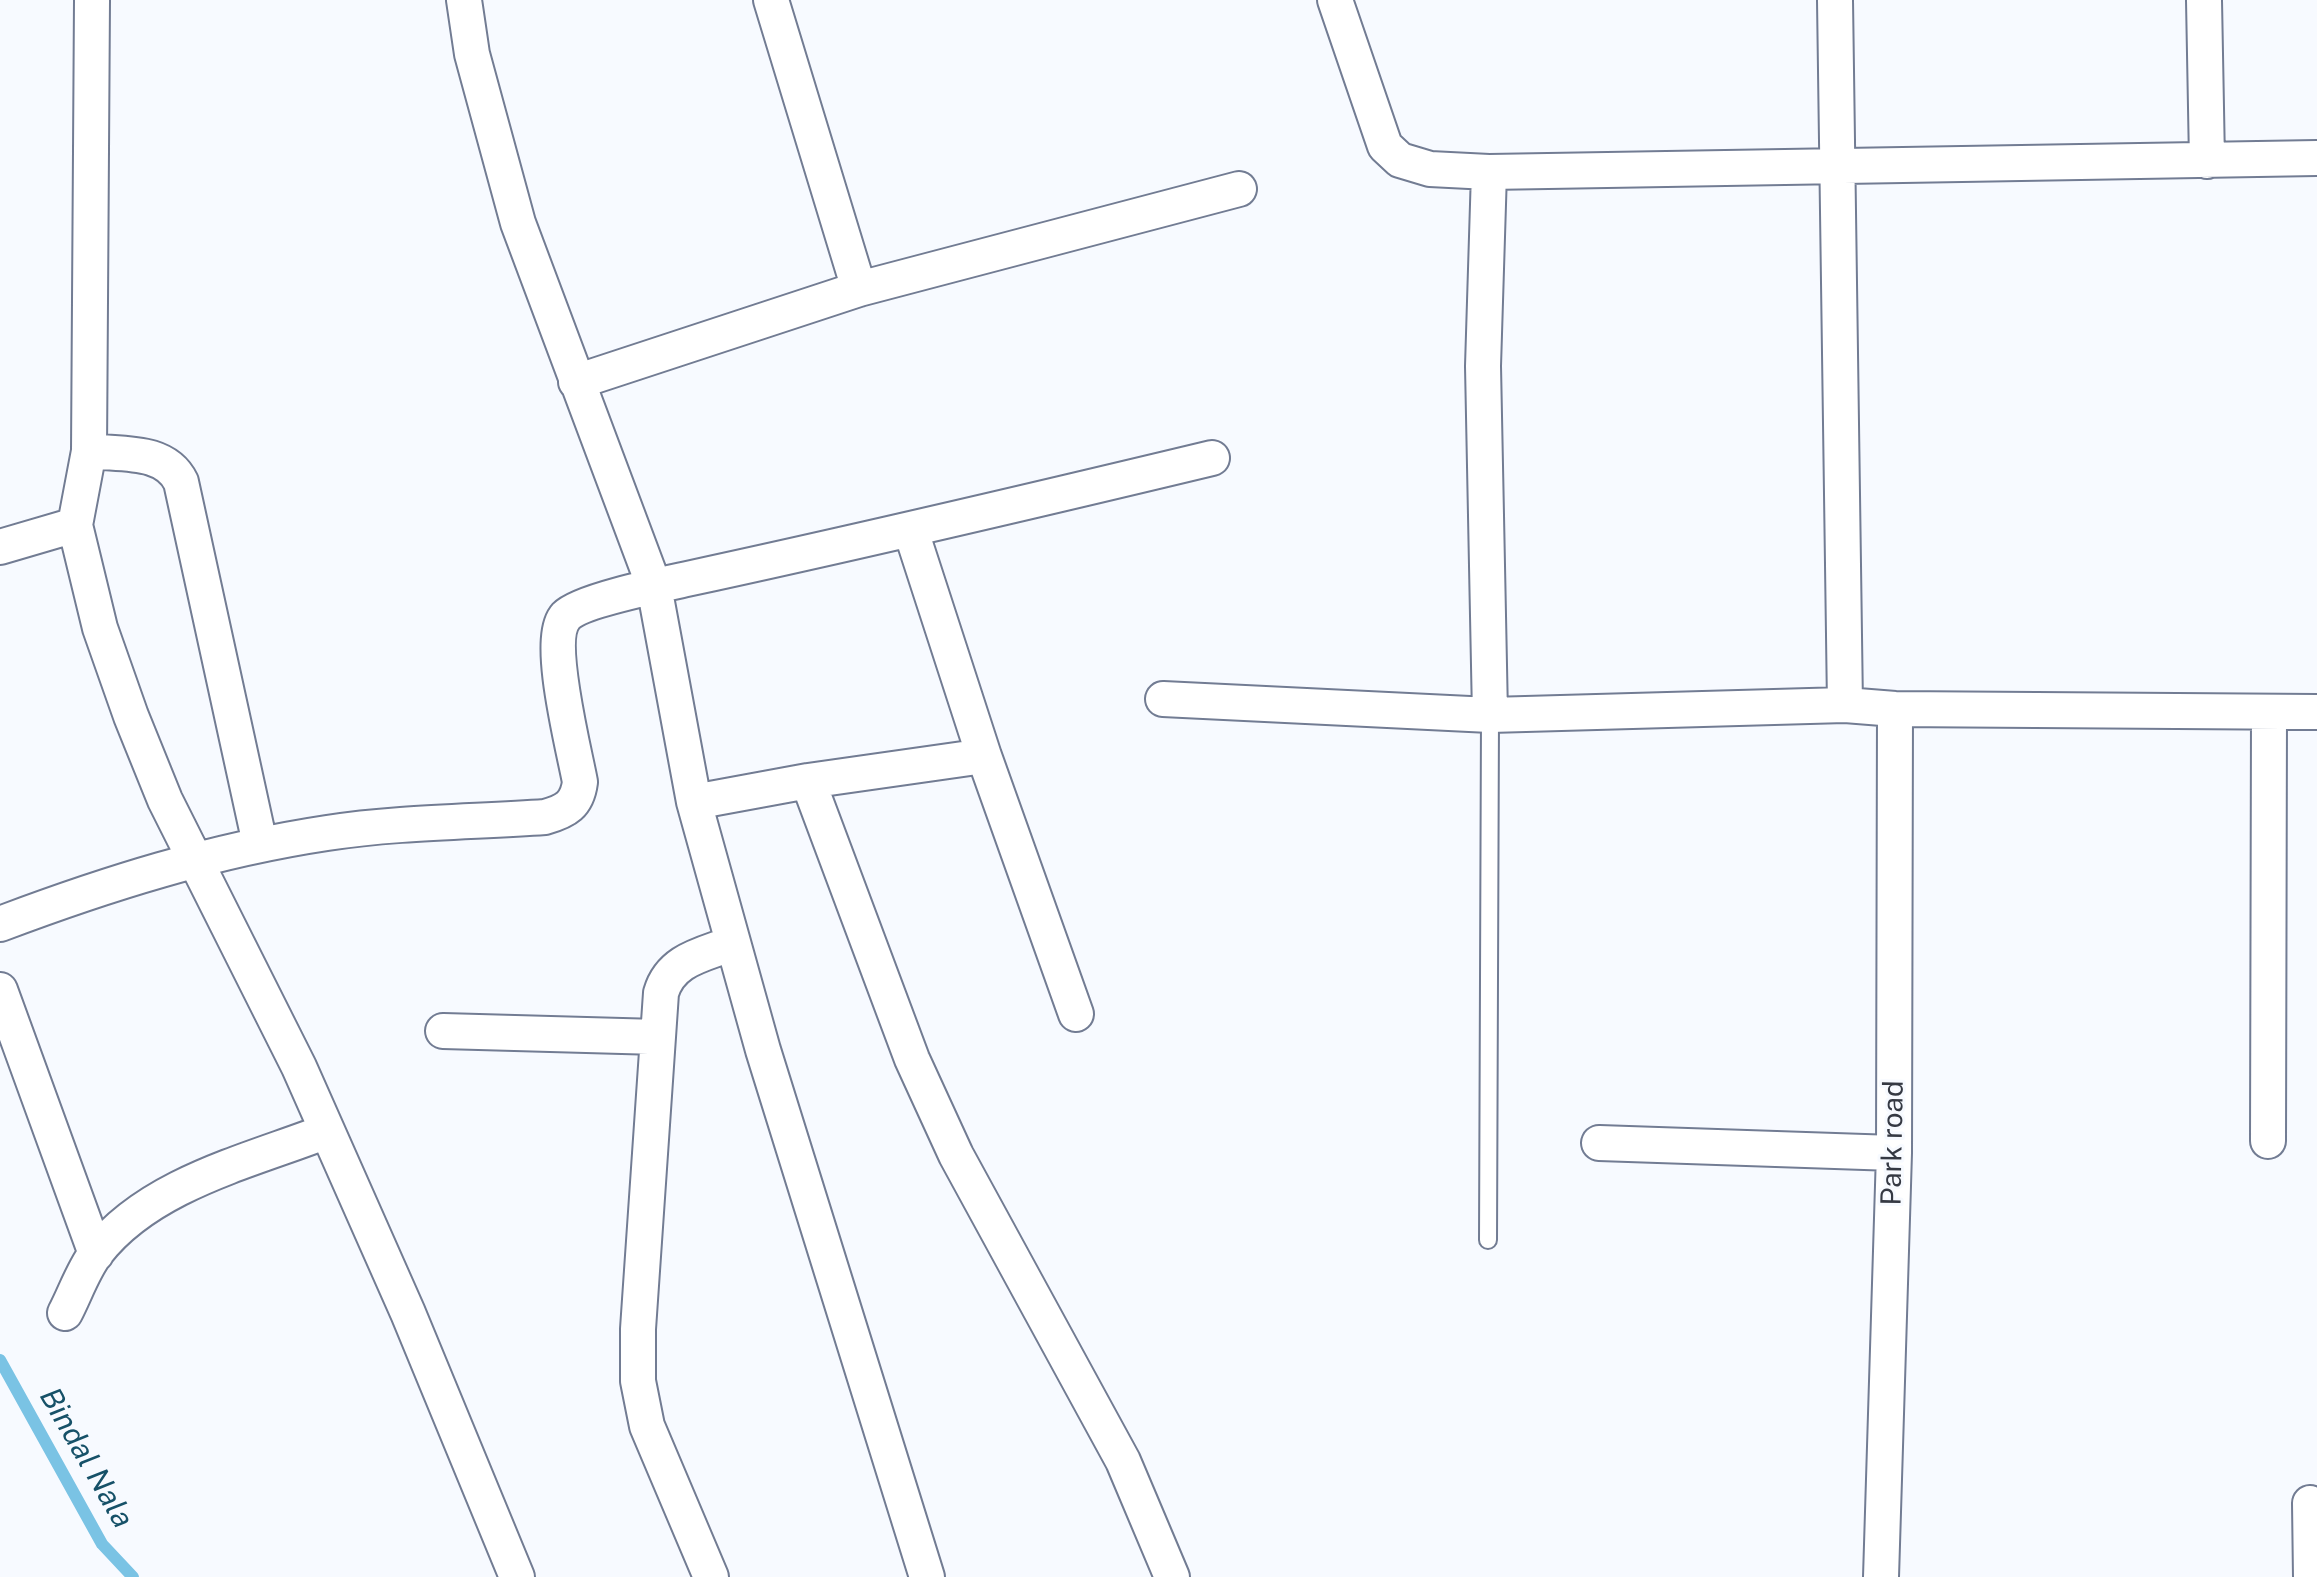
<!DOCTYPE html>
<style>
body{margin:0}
canvas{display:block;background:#f7faff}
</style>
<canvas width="2317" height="1577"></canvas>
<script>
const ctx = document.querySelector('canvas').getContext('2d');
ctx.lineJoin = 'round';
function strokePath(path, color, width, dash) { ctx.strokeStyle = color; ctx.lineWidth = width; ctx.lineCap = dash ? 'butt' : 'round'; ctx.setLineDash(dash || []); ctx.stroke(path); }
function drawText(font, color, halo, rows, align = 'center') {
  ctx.font = font + ' "Public Sans",sans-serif'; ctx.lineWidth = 6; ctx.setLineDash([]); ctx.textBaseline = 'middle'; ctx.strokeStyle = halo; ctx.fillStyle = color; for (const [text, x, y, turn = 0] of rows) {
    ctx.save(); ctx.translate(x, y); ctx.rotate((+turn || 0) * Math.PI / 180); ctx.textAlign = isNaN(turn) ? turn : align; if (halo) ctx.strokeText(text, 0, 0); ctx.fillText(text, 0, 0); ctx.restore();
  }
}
strokePath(new Path2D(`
 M0 1360 102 1544 133 1577`), '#7ac3e4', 12);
const lane = new Path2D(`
 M1488 1240 1490 715`);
const street = new Path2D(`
 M92 0 89 451 75 525 100 628 131 716 165 800 299 1067 408 1313 517 1577
 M464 0 472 54 518 223 654 586 694 802 763 1050 927 1577
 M771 0 859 289
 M1335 0 1385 146 1400 160 1430 169 1489 172 2317 158
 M1835 0 1845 705
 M2204 0 2207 161
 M1489 172 1483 366 1490 715
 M576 382 859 289 1239 189
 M89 451C122 455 165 449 181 482L260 844
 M911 531 984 756 1076 1014
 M0 547 75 525
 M1163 699 1490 715 1845 705 1895 709 2317 712
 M808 781 984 756
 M694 802 808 781 912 1059 956 1155 1123 1461 1172 1577
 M0 924C106 884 214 850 327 833 398 822 473 822 545 817 566 811 577 805 580 782 574 749 545 639 566 616 580 601 664 584 687 579 863 541 1037 500 1212 458
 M0 990 96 1254
 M443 1031 658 1037
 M2268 1141 2269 712
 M1599 1143 1894 1153
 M65 1313C75 1294 83 1270 96 1253 149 1184 250 1161 327 1131
 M2310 1503 2311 1577
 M711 1577 647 1426 638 1381V1329L661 993C671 959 703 955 733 943
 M1881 1577 1894 1153 1895 709`);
strokePath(lane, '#727c93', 20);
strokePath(street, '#727c93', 38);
strokePath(lane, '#fff', 16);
strokePath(street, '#fff', 34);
drawText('28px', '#353943', '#f7faff', [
 ["Park road",1893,1143,-89]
]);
drawText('italic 30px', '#165168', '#f7faff', [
 ["Bindal Nala",86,1458,60]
]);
</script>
